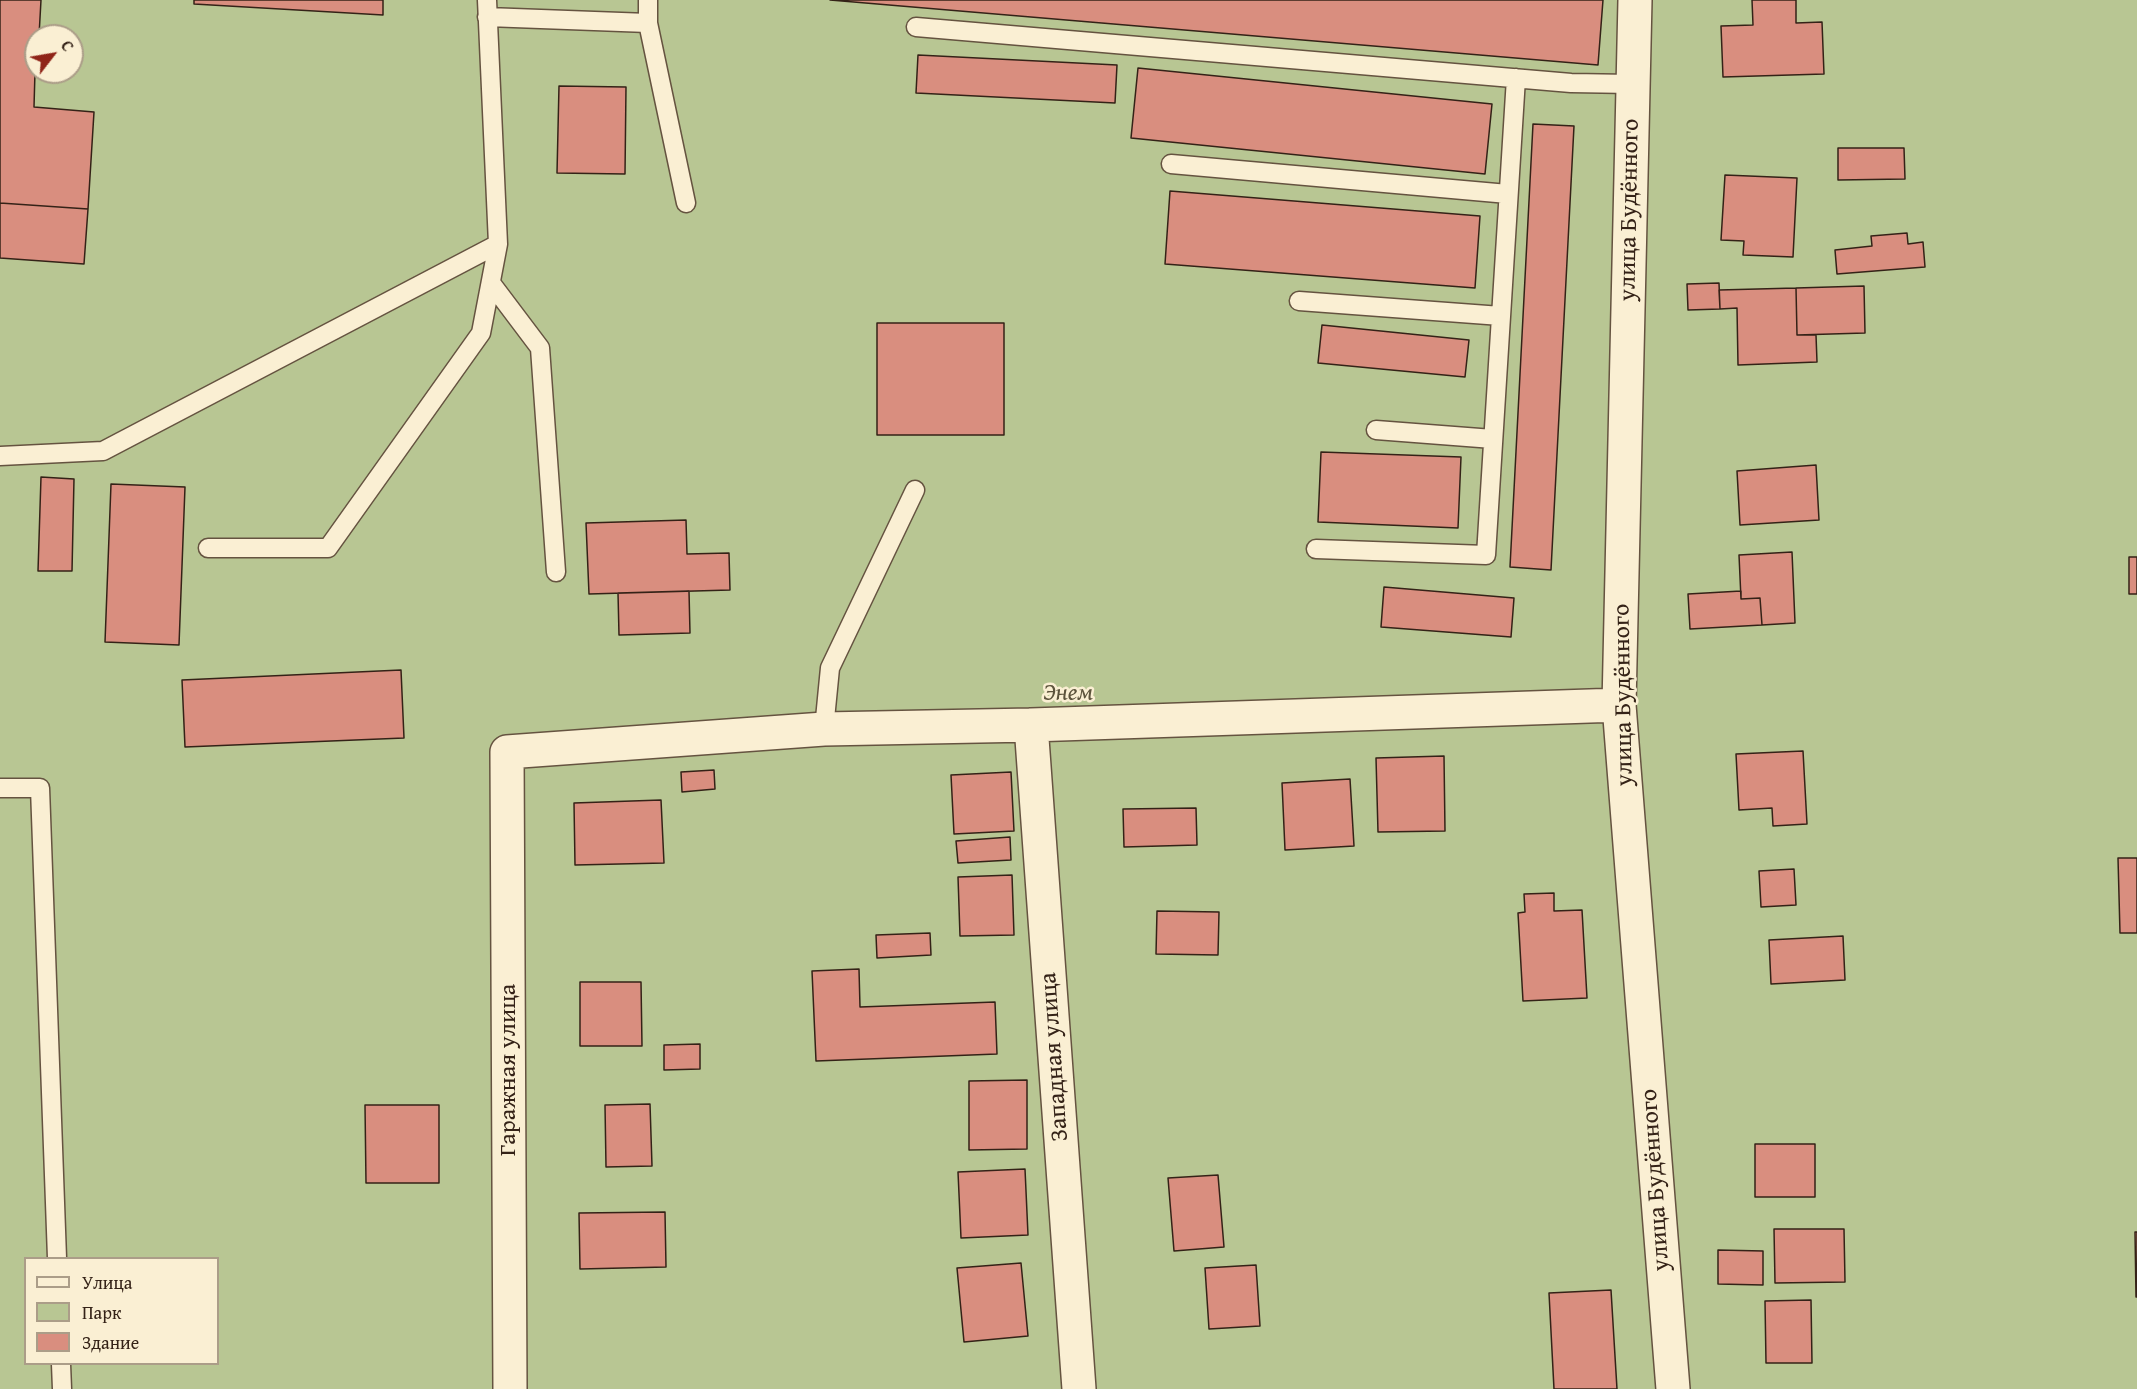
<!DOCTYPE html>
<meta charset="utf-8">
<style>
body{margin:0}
#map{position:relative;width:2137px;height:1389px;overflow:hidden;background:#f7e6bb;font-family:"Gentium Book Plus",serif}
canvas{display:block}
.legend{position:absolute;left:24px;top:1257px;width:195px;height:108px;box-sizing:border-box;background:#faefd3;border:2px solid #ab9d88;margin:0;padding:8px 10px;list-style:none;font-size:18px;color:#342217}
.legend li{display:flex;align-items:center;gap:12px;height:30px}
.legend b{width:30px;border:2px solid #ab9d88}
.north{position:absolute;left:24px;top:24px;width:60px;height:60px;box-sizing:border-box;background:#faefd3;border:2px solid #ab9d88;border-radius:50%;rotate:59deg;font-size:16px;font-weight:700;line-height:24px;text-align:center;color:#342217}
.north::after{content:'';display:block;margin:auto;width:21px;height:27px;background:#8f2418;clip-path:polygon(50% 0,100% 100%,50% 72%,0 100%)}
</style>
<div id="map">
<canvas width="2137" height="1389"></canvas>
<ul class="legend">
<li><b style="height:8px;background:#faefd3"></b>Улица</li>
<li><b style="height:16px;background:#b8c693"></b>Парк</li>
<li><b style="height:16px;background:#d98e7f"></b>Здание</li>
</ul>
<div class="north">С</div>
</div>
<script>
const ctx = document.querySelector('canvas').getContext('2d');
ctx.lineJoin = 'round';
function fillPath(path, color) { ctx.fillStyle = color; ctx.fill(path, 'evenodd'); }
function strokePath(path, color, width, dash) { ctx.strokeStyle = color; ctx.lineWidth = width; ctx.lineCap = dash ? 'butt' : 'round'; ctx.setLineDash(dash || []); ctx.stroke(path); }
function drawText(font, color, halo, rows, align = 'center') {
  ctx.font = font + ' "Gentium Book Plus",serif'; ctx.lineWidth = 5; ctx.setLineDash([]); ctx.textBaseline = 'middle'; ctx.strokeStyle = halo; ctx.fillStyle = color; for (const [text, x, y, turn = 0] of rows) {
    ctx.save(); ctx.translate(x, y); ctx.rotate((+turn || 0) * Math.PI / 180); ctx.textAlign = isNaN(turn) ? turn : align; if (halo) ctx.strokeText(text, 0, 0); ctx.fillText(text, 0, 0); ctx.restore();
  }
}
fillPath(new Path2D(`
 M0 0H2137V1389H0ZM36 36H72V72H36ZM26 1258H218V1364H26Z`), '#b8c693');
const building = new Path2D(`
 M0 0H41L39 36H36L34 107 94 112 88 209 0 203Z
 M194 0H383V15L194 4Z
 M830 0H1603L1598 65Z
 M1752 0H1796V23L1822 22 1824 74 1723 77 1721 26 1753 25Z
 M918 55 1117 65 1115 103 916 93Z
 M1138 68 1492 104 1485 174 1131 138Z
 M559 86 626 87 625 174 557 173Z
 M1533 124 1574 126 1551 570 1510 567Z
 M1838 148H1904L1905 179 1838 180Z
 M1725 175 1797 178 1793 257 1743 255 1744 241 1721 240Z
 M1170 191 1480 216 1475 288 1165 264Z
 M0 203 88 209 84 264 0 258Z
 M1907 233 1908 244 1923 242 1925 267 1837 274 1835 250 1872 246 1871 236Z
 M1719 283 1720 309 1688 310 1687 284Z
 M1864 286 1865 333 1797 335 1796 288Z
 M1796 288 1797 335H1816L1817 362 1738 365 1737 308 1720 309 1719 290Z
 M877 323H1004V435H877Z
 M1322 325 1469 340 1465 377 1318 363Z
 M1321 452 1461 457 1458 528 1318 522Z
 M1816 465 1819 520 1740 525 1737 471Z
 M41 477 74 479 72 571H38Z
 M111 484 185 487 179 645 105 642Z
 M686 520 687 554 729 553 730 590 589 594 586 523Z
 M1792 552 1795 623 1762 625 1760 598 1741 599 1739 555Z
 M2129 557H2137V594H2129Z
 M1384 587 1514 598 1511 637 1381 627Z
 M689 591 690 633 619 635 618 593Z
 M1741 591V599L1760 598 1762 625 1690 629 1688 594Z
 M401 670 404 738 185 747 182 680Z
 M1803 751 1807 824 1773 826 1772 808 1739 810 1736 754Z
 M1444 756 1445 831 1378 832 1376 758Z
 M714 770 715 789 682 792 681 772Z
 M1011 772 1014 831 954 834 951 775Z
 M1350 779 1354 846 1285 850 1282 783Z
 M661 800 664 863 575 865 574 803Z
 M1196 808 1197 845 1124 847 1123 809Z
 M1010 837 1011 860 958 863 956 841Z
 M2118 858H2137V933H2120Z
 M1794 869 1796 905 1761 907 1759 871Z
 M1012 875 1014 935 960 936 958 877Z
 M1554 893V911L1582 910 1587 998 1523 1001 1518 913 1525 912 1524 894Z
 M1157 911 1219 912 1218 955 1156 954Z
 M930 933 931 955 877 958 876 935Z
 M1843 936 1845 980 1771 984 1769 940Z
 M859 969 860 1007 995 1002 997 1054 816 1061 812 971Z
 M580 982H641L642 1046H580Z
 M700 1044V1069L664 1070V1045Z
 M1027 1080V1149L969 1150V1081Z
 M650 1104 652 1166 606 1167 605 1105Z
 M365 1105H439V1183H366Z
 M1755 1144H1815V1197H1755Z
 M1025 1169 1028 1235 961 1238 958 1172Z
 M1218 1175 1224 1247 1174 1251 1168 1178Z
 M665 1212 666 1267 580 1269 579 1213Z
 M1774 1229H1844L1845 1282 1775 1283Z
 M2135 1232H2137V1297H2136Z
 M1718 1250 1763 1251V1285L1718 1284Z
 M1021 1263 1028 1336 964 1342 957 1268Z
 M1256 1265 1260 1326 1209 1329 1205 1268Z
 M1611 1290 1617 1389H1554L1549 1293Z
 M1811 1300 1812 1363H1766L1765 1301Z`);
fillPath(building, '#d98e7f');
strokePath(building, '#342217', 1.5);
const lane = new Path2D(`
 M648 0V23L686 203
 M487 17 648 23
 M916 27 1571 83 1632 84
 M1171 164 1508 194
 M491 283 540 348 556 572
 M1299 301 1501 316
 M1376 430 1493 439
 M0 456 103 451 498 244
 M208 548H328L481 333 498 244 487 0
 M1316 549 1486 555 1516 78
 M824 729 830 668 915 490
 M0 788H40L57 1258
 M61 1364 62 1389`);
const street = new Path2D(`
 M1635 0 1619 705 1673 1389
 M1031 725 1079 1389
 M510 1389 507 752 824 729 1031 725 1619 705`);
strokePath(lane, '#655340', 21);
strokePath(street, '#655340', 36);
strokePath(lane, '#faefd3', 18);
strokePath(street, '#faefd3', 33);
drawText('24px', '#342217', '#faefd3', [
 ["улица Будённого",1630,210,-89],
 ["улица Будённого",1624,695,-91],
 ["Западная улица",1055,1057,-94],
 ["Гаражная улица",509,1070,-90],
 ["улица Будённого",1656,1180,-94]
]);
drawText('italic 24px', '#5c533c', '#faefd3', [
 ["Энем",1068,694]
]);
</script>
